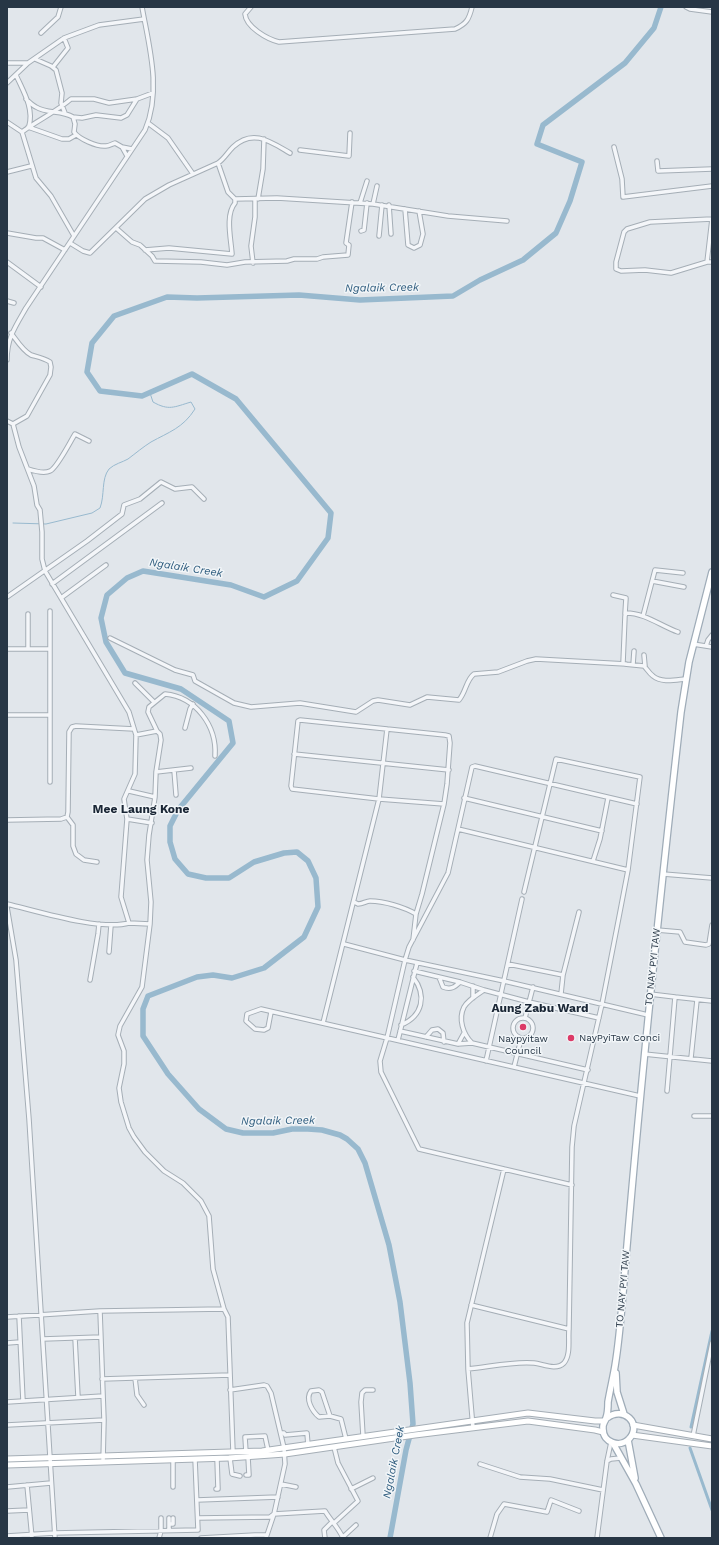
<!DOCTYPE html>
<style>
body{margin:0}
#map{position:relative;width:719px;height:1545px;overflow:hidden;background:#e1e6eb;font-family:"Work Sans",sans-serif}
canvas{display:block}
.frame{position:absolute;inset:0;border:8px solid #273645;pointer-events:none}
</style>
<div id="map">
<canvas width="719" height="1545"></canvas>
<div class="frame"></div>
</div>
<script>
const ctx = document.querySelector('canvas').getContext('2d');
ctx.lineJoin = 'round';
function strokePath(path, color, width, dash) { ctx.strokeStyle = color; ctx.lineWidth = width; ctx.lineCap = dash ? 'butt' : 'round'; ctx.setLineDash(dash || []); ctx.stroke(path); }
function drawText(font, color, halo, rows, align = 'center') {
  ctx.font = font + ' "Work Sans",sans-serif'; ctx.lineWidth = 3; ctx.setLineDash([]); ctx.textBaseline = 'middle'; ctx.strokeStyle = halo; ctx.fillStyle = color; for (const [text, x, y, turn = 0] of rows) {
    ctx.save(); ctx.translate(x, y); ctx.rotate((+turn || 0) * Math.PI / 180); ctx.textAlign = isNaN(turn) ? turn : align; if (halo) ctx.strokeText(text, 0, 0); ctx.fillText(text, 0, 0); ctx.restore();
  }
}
strokePath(new Path2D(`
 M13 523 46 524 92 513 100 508C105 495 101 479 109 469 114 464 123 462 128 459 136 453 143 447 151 442 169 432 183 428 195 409L191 402C174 407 169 411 153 402L150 393`), '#98b9ce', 1);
strokePath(new Path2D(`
 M691 1427 712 1331
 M690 1448 712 1510`), '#98b9ce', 3);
strokePath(new Path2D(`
 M390 1538 406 1450 413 1424 410 1383 400 1302 389 1245 365 1163 358 1149 347 1139 340 1135 322 1130 308 1129H292L273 1133H243L226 1129 199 1109 168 1074 143 1036V1009L148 996 197 977 213 975 232 978 264 968 304 937 318 907 316 878 308 861 297 852 284 853 254 862 229 878H206L188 874 175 859 170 842V826L178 810 233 743 229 721 181 689 125 673 106 642 101 618 107 595 127 578 143 571 231 585 264 597 297 581 328 538 331 513 236 399 192 374 142 396 100 391 87 372 92 343 114 316 167 297 197 298 299 295 360 300 453 296 480 280 523 260 556 233 570 201 582 162 537 144 543 125 625 63 654 28 661 7`), '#98b9ce', 5.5);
const street = new Path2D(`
 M251 7 245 14C246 27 267 39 279 42L455 29C466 24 469 20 472 7
 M686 7 690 9 712 12
 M41 33 58 17 61 7
 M35 59 51 66 56 70 62 93 61 103 65 113
 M7 63H28
 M53 67 68 48 64 38
 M16 75C23 91 34 108 29 126
 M7 83 28 63 64 38 99 25 144 19
 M26 99C29 102 32 105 36 107 47 114 61 110 73 117L75 124 74 132C79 139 97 147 106 146 109 146 112 144 115 143L122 147 132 149
 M73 117 82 118 96 115 121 118 127 115 137 99 153 93
 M7 122 22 132 36 178 51 196 74 236
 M148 123 168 138 193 174
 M28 127 62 139H69L76 135
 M22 132C38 120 56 112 71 99H94L109 103 137 99
 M122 147 127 156
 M614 147 622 179 623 197 712 186
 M300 150 349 156 350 133
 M657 161 658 171 712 169
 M218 163 228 192 235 199 277 198 373 204 448 216 507 221
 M7 172 31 166
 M258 199 263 169 264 139
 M360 203 367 181
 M373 204 377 186
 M389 205 391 234
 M405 209 408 245 414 248 420 245 423 234 419 211
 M712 219 650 222 627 229 624 232 616 262V269L621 271 645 270 671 273 707 262H712
 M116 228 132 242 140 245 152 256 155 261 201 262 227 265 245 262 287 261 294 259H317L323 257 348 255 349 245 346 243 352 202
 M361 231 364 230 367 203
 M7 233 36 238H43L65 250
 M379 236 382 205
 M70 243 83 251 90 253 145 199 169 185 218 163C224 159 227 153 233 147 253 128 271 142 290 153
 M145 250 169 248 232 254C231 239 225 215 235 203V199
 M7 262 41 287
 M707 262 712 219
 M253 263 251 246 255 217V199
 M7 301 14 303
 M11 333C17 341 23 351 31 355 38 357 44 358 50 362L51 367 50 375 27 416 13 424
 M7 360C7 338 15 327 26 308L145 130C162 91 149 46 142 7
 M7 421 13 424 19 447 34 486 37 505 40 510 42 532V559L45 571 129 712 136 735 135 774 124 799 127 819 121 897 129 923 150 924
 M28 469C34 471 44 474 50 471 57 468 70 442 75 434L89 441
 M652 581 684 587
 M52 584 162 503
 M613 595 626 598 625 614
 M7 597 87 541 122 514 124 505 140 499 161 482 175 489 192 487 204 499
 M61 598 106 565
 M28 614V649
 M643 616 655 570 683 573
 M678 632C661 626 645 613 626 613L625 616 623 663 624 664 644 666C647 669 649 673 653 676 661 683 675 680 685 679
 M110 638 175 670 193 675 195 681 234 703 251 707 300 703 356 712 373 701 378 700 410 705 427 697 459 700C466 692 466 680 474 674L498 672 527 661 536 659 626 664
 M693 644 712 647
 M706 646 708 640 712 635
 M7 649H50
 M644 655 645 666
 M633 665 634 651
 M135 683 154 702
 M7 715H50
 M185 728 190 709 193 704
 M136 735 157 731
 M294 754 449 770
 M215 756C217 726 196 697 165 694L149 707 148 712 157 731 160 734 161 740 156 772 155 797 149 835 147 860 151 902 150 924 142 987 120 1026 118 1035 124 1051V1064L119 1088 121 1102 129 1128 134 1137 145 1152 164 1171 183 1183 201 1201 209 1216 213 1269 224 1309 228 1317 233 1452
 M174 770 176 795
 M156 772 191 768
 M50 782V611
 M129 791 155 797
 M464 798 602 831
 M67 817 73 825V846L76 854 84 860 97 862
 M127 819 152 823
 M7 820 61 819 67 817 68 812 69 732 72 727 76 726 134 729
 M458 829 628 870
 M593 861 600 839 608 798
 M663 874 712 878
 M354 902 358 904C363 904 366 901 370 901 384 901 404 907 416 914
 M7 904C37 911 100 931 129 923
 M7 907 16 960 29 1119 55 1538
 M657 930 680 932 685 942 706 945 709 944 712 925
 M413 940 416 914 422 894 444 804 447 784 450 743 449 736 445 735 300 720 298 721 291 786 292 789 379 799 444 804
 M344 944 405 960
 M109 952 111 925
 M405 960 504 981 648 1015
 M508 964 563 975
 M414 971 460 982 484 990
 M439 977 443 987C451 990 455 987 460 982
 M90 980 98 934 99 924
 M561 994 563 975 579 912
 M650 994 675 997
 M473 998V986
 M271 1012 268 1028 264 1030 255 1029 246 1021 247 1014 261 1009 640 1096
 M513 1028a10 10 0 1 1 20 0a10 10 0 1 1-20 0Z
 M525 1018 533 987
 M323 1023 379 799 387 729
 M401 1025C423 1016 427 995 413 977
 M400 1031 458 1044 472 1043
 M426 1037 432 1030 438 1029 443 1033 444 1042
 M398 1040 417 963
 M458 1044 464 1033
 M644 1054 712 1061
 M691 1058 697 1000
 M486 1061 522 899
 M514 1067 521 1039
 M588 1070 472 1043C463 1034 458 1019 464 1007 468 1000 478 994 484 990L529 1002 599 1018
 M667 1091 675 997 712 1001
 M694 1116H712
 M572 1185 419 1149 381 1072 380 1061 387 1038 405 960 409 947 448 873 472 767 475 766 637 804
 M471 1305 569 1329
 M100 1311 104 1420 103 1462
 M19 1316 23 1401
 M7 1317 100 1311 224 1309
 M75 1338 78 1397
 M43 1339 101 1337
 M7 1343 20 1342
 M468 1369C489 1367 513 1361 534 1363 543 1364 556 1371 564 1363 571 1355 568 1339 569 1329L572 1147 574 1126 602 1004 619 917 628 870 640 777 556 759 524 892
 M135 1378 137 1395 144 1405
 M102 1379 230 1375
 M230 1390 264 1385 267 1386 271 1393 284 1448 285 1464 274 1514 266 1538
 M7 1402 103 1396
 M330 1416 319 1417C312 1411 305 1399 311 1391L319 1390 322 1392 330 1416 341 1419 346 1439
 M7 1425 104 1420
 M473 1428 468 1369 467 1323 504 1169
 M281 1433H284L285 1435 307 1433 308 1445
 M363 1436 361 1402 362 1393 365 1390H373
 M693 1436 712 1343
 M246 1452 245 1437 265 1436 268 1450
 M230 1458 232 1474 240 1476
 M173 1460V1487
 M607 1461 611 1459 621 1458
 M480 1464 520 1477 550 1479 603 1490
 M246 1475H249L248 1457
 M281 1484 296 1487
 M27 1485 32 1538
 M7 1487 51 1483
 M216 1489H218L217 1459
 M351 1489 373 1478
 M197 1500 278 1497
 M7 1511 29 1510
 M169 1518V1530
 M198 1518 270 1517 274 1514 325 1511C331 1521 338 1527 343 1538
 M334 1523 358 1501 338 1463 334 1447
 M169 1524H173V1518
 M7 1536 54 1533 198 1530 195 1459
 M343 1537 356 1525
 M159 1538 161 1531V1518
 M201 1538 255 1535H266
 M325 1538 324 1530 332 1522
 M490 1538 497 1514 504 1504 547 1512 551 1500 579 1511
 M597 1538 607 1461 611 1442`);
const secondary = new Path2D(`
 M633 1425 712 1439
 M632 1435 712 1446
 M7 1459 262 1451 528 1413 595 1421H605
 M7 1465 229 1458 285 1454 415 1435 528 1421 595 1430 603 1432`);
const primary = new Path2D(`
 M616 1373 617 1392 624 1414
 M607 1418C623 1405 643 1424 629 1439 620 1448 603 1443 603 1429 602 1424 605 1422 606 1418 608 1413 608 1407 608 1402 610 1390 613 1378 615 1366 619 1342 621 1317 623 1293 639 1099 659 905 681 712L689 662 712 572
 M628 1440 635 1478
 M613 1443 636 1484 661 1538`);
strokePath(street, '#a5aeb6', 5.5);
strokePath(secondary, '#a5aeb6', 7);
strokePath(primary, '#9facb8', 8);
strokePath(street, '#f4f6f9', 3.5);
strokePath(secondary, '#fff', 5);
strokePath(primary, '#fff', 5.5);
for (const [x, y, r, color] of [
 [523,1027,4,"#dc3a67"],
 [571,1038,4,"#dc3a67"]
]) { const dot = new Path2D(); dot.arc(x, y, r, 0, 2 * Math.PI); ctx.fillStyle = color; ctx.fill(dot); strokePath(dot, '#f1f5f8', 1.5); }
drawText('10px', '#273645', '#f1f5f8', [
 ["TO NAY PYI TAW",653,967,-84],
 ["TO NAY PYI TAW",623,1289,-85]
]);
drawText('10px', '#273645', '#f1f5f8', [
 ["NayPyiTaw Conci",579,1038],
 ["Naypyitaw",523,1039,"center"],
 ["Council",523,1051,"center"]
], 'left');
drawText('italic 11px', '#2d5b7d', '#f1f5f8', [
 ["Ngalaik Creek",382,288,-1],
 ["Ngalaik Creek",186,568,9],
 ["Ngalaik Creek",278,1121,-1],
 ["Ngalaik Creek",394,1462,-79]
]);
drawText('bold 12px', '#1a2635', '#f1f5f8', [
 ["Mee Laung Kone",141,809],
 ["Aung Zabu Ward",540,1008]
]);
</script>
